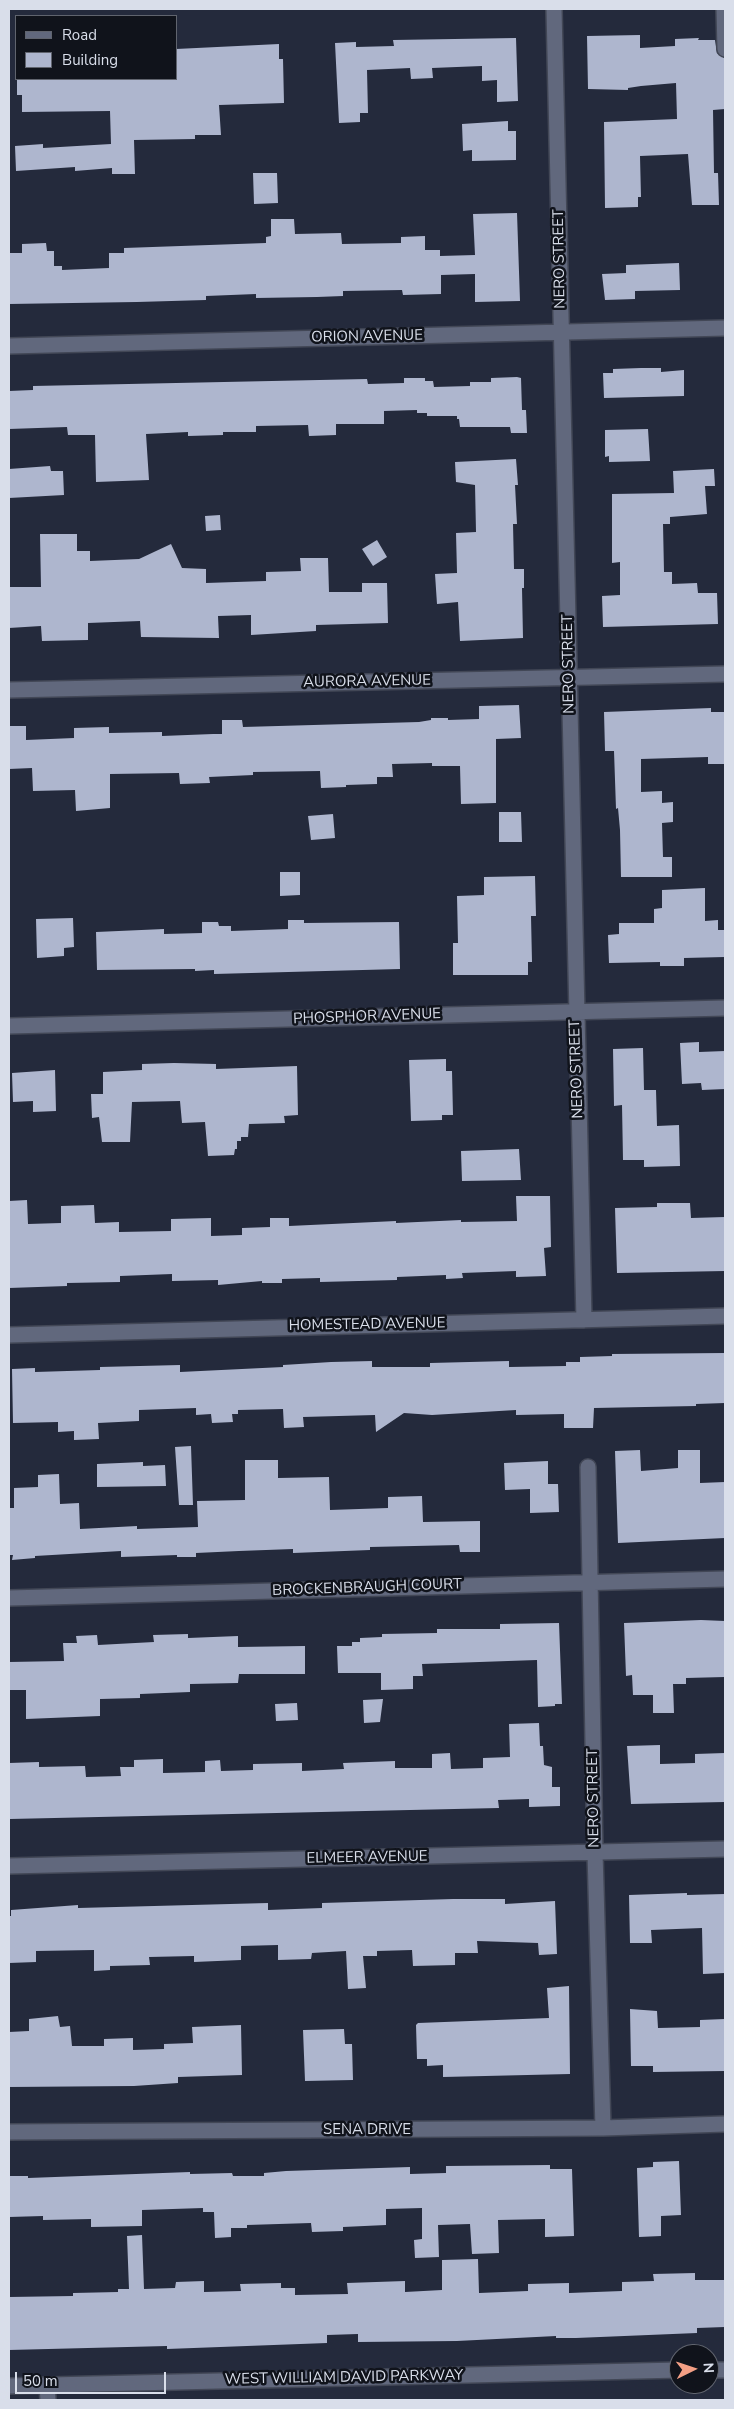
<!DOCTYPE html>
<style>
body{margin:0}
#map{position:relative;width:734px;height:2409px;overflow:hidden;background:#242a3c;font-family:"Nunito Sans",sans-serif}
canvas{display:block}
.frame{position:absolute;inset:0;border:10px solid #d9deea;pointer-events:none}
.legend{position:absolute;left:15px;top:15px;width:162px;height:65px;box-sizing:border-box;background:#10131b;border:1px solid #60646e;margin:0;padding:6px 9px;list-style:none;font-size:15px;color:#d9deea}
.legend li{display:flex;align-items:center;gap:10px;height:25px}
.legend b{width:25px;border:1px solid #60646e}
.north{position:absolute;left:669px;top:2344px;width:50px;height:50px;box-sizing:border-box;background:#10131b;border:1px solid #60646e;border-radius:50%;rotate:86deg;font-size:14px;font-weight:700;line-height:20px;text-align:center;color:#d9deea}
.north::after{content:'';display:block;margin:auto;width:18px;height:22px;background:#f39f85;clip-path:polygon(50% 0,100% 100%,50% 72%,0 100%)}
.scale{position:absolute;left:15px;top:2372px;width:151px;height:22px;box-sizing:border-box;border:2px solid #d9deea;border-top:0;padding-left:6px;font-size:15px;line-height:18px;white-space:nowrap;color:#d9deea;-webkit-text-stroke:4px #10131b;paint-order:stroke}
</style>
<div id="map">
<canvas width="734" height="2409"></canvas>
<div class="frame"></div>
<ul class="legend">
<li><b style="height:6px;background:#61687d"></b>Road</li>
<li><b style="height:14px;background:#aeb6ce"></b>Building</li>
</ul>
<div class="north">N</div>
<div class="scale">50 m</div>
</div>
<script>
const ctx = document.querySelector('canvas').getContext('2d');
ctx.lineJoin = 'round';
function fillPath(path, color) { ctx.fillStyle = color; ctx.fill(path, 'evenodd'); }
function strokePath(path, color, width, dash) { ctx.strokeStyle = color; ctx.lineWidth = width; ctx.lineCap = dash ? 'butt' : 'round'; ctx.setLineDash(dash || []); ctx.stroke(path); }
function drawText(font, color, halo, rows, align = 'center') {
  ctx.font = font + ' "Nunito Sans",sans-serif'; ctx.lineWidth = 5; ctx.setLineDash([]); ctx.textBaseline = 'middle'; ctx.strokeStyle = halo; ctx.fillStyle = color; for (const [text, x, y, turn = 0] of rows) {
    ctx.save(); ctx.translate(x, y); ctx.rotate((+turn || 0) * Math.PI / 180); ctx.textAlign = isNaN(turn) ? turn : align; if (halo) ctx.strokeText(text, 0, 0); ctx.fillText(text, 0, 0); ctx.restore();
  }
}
fillPath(new Path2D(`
 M640 35V48L675 46V39L699 38 698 40H715L717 53 724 58 725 109 713 110 714 173H718L719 205H692L688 154 640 156 641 197H638V207L605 208 604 122 677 119 676 83 641 86 628 88V90L588 89 587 36Z
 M516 38 518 101 497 102V80L482 81V66L432 68 433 78 411 79 410 68 367 70 368 113H360V122L339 123 335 43 356 42V47L394 46 393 40Z
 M279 44V59H283L284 103 219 105 221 135H195V139L134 140 135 174H112V168L75 171V167L16 171 15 146 43 144V148L111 144 110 111 22 112V95H17V79H176V49Z
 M508 121V131H516V160L472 161V150L463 151 462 124Z
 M253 173H277L278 203 254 204Z
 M517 213 520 301 475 302V274L441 275V294L403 295 402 290 343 291V296L317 297 256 298V294L206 296V300L137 302 9 304V253H22V244L46 243 47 251H54V266H62V270L109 268V253H124V248L266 243V237L271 236V219H294L295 234 341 233 342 244 401 243V237L425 236V250H440V256L475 255 473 214Z
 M679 263 680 290 635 291V299L605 300 602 274 626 273V265Z
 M641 368H661V372L684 370V396L604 398 603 373H613V369Z
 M517 377 521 378 522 410H526L527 433H511L510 427H460L459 419H457V416H427V413H417V410L384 411V424H336V435L309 436 308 425 256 426V432H223V435L188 436V432L146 434 149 480 96 482 95 435H68L67 427 9 429V391L33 390V386L367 379 368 384 404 383V378H425V381H433L434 387 470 386V382H491V378Z
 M648 429 650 461 609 462V456L605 457V430Z
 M516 459 518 485H515L517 524H513L514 569H524V588H522L523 638 460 641 458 602 437 604 435 574 457 573 456 533 476 532 475 485 456 482 455 462Z
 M50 466 51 471H63L64 495 9 498V469Z
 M714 469 715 486H705L707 514 670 517V524H663L664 572H672V584L697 583 698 593H717L718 624 603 627 602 596 620 595V562L612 563V494L674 493 673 471Z
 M220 515 221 530 206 531 205 516Z
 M40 534H77V551H90V561L139 559 171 544 182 568 206 569V583L266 581V572L301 571 300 558H328L329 592H362V583H387L388 623 316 625V631L251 635V615L218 616 219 638 141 637 140 621 88 623V640L42 641 41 626 9 628V587H41Z
 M377 540 387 557 373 566 362 549Z
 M519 705 521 738 496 739V803L461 804 460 766H432V763L392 764 393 777H377V784L346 785V787L321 788 320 771 253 772V775L209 777 210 783 180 784 179 773 110 774V808L76 811 75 790 33 791 32 768 9 769V726H26V740L74 738V728L109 727V733L162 732V736L213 734H222V720H242L243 727 419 722 431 720V718H448V720L479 719V706Z
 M711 708V712H725V764H708V757L641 759V792L662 791V803L673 802V822L662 823 663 857H672V877H621L620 830 618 808 616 809 614 751H605L604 712Z
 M499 812H521L522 842H499Z
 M333 814 335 838 311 840 308 816Z
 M280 872H300V895L280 896Z
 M535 876 536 916H531L532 962H528V975H453V943H458L457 896 484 895V877Z
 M705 888V921L718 920V930H725V957L684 958V966H660V962L609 963 608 935 619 934V923H654V909L662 908V890Z
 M73 918 74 947 64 948V956L37 958 36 919Z
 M288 920H304V923L399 922 400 969 214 974V970L195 971V969L97 970 96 932 164 929V934L202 933V922H218L219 926H231V931L288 929Z
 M699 1042V1052L725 1051V1089L702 1090 701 1083 682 1084 680 1043Z
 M643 1048 644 1090H656L657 1126 679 1125 680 1166 644 1167V1160H623L622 1105 614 1106 613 1049Z
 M446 1059V1071H452L453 1115H442V1120L411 1121 409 1060Z
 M174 1063 216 1064V1069L297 1066 298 1115 284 1116 285 1123 249 1124 248 1137H241V1141H237V1149H235L234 1155 208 1156 205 1122 182 1123 180 1101 132 1102 130 1142H102L99 1117 92 1118 91 1094H103V1072L142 1070V1064Z
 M55 1070 56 1111 33 1112V1101L13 1102 12 1073Z
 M519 1149 521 1180 462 1181 461 1151Z
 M516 1196H550L551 1247 544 1248 546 1276 516 1277V1271L462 1273 463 1278 446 1279V1275L397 1277V1280L320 1282V1278L282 1279V1283H262V1281L218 1285V1280L172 1281V1274L120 1276V1282L67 1283V1286L9 1288V1201L27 1200 28 1224 61 1223V1206L94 1205 95 1223 119 1222V1232L171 1231V1219L211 1218V1236L242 1235V1228L270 1227V1218H289V1226L396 1221V1223L461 1220V1222L517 1221Z
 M657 1203H690L691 1218 725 1217V1271L617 1273 615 1208 657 1207Z
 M725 1353V1403L696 1404V1406L594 1408 593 1428H564V1414L516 1415V1410L432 1415 404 1413 376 1432 375 1415 303 1417 304 1427 284 1428 283 1409 238 1410V1414H232L233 1422 212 1423 211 1414 196 1415V1408L139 1410V1421L98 1423 99 1439 74 1440V1431L58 1432V1422L13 1423 12 1369 35 1368V1372L100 1370V1367L180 1365V1372L283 1367V1365L331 1362 372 1361V1367H430V1363L509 1361V1367L566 1366V1362H580V1357L612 1356V1354Z
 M191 1446 193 1505H179L175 1447Z
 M640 1450 641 1471 678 1468V1450H700V1483L725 1482V1538L618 1543 615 1451Z
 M245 1460H278V1478L329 1477 330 1510 388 1508V1497L422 1496 423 1522 480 1521V1552H460L459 1545 370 1547V1550L293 1553V1549L239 1551 196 1553V1557H177V1555L121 1557V1551L35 1556V1558L12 1560 13 1555H9V1508H14V1488L38 1487V1475L59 1474 60 1504 79 1503 80 1529 137 1526V1529L198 1527 197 1501 245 1500Z
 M548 1461V1484H558L559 1512 530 1513V1489L505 1490 504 1463Z
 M143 1462V1466L165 1465 166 1486 97 1487V1464Z
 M701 1620 725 1621V1677L686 1678V1684H673L674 1713H653V1695H633L632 1675 626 1676 624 1623Z
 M559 1623 562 1704H555V1706L538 1707 537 1660 422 1664 423 1676H413V1689L381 1690V1673H338L337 1646H352V1642H360V1638L382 1637V1634L437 1633V1629H500V1624Z
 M188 1634V1638L238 1636V1647L305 1646V1674H239L238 1683 190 1684V1692L140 1694V1698L100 1699V1716L26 1719V1690H9V1662L64 1661 63 1643H77L76 1636 97 1635 98 1645 154 1642 153 1635Z
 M383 1699 380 1722 364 1723 363 1700Z
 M297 1703 298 1720 276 1721 275 1704Z
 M539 1723 540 1746H543L544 1765 552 1767V1787H560V1806L529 1807V1799L498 1800 499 1808 10 1819 9 1763 39 1762V1767L85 1766 86 1777 121 1776 120 1767H134V1760L163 1759V1773L205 1772V1761L220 1760 221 1771 253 1770V1764L302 1763V1771L344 1769 343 1763 395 1761V1768H432V1754L450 1753 451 1769 483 1768V1758L510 1757 509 1724Z
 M660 1745V1764L695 1763V1754L725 1753V1802L631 1804 627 1746Z
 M687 1893V1895L725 1894V1973L703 1974 702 1928 651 1930 652 1943H630L629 1895Z
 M453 1899H505V1904L555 1901 557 1954 539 1955 538 1943 477 1941 478 1953H455V1965L413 1966 412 1950 377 1951V1956H363L366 1988 348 1989 346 1951 312 1953 311 1959 278 1960V1945L241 1946V1960L194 1962V1956L149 1957 150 1965 110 1966V1970L94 1971V1950L36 1951V1962L9 1963V1916H11V1910L78 1905V1908L268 1903V1910L322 1908V1903Z
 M569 1986 570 2074 443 2077V2065L427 2066V2059H417L416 2025 418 2023 549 2018 547 1988Z
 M630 2009 657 2011 658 2028 700 2027V2020L725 2019V2071L653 2072V2066H631Z
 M58 2016 60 2027 70 2026 72 2046H104V2039L133 2038V2050L164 2049V2044L193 2043 192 2027 241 2025 242 2075 178 2077V2083L134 2086 9 2087V2032L29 2031V2019Z
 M344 2029 345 2044H352L353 2080 305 2081 303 2030Z
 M679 2161 681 2215 661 2216V2236L639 2237 637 2168 653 2167V2162Z
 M550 2165V2169H572L574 2236 545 2237V2219L498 2220 499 2253 472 2254 470 2224 438 2225 439 2257 415 2258 414 2240 422 2239V2208L386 2209V2225L343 2227V2231L312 2232 311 2223 247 2225V2228H231V2237L215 2238 214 2212H203V2208L142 2210V2226L91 2227V2219L43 2220V2216L9 2217V2176H28V2178L190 2172V2174L232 2173 233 2176H264V2173L286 2171 410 2167V2174L446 2173V2166Z
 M142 2235 144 2289 175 2288 176 2282 204 2281V2292L241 2291 240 2284 281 2283V2288H295V2295L348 2294 347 2283 405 2281V2292L442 2290V2260L478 2259 479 2293 528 2291V2284L569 2283V2293L622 2291V2282L654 2281 653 2274 695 2273V2280H725V2327L697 2328V2333L576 2338H556V2336L457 2341 358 2342V2334L327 2335V2343L167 2349V2346L9 2350V2297L73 2296V2293L118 2292V2289H129L127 2236Z`), '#aeb6ce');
const minor = new Path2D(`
 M554 9 584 1320
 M724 9 725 49
 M9 346 725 328
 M9 690 725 674
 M9 1026 725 1008
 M9 1335 725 1316
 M588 1467 595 1853 603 2128
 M9 1598 725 1579
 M9 1866 725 1849
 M9 2132 603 2128 725 2124
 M709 2370H725
 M47 2385 48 2400
 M9 2386 679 2370`);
strokePath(minor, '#424756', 18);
strokePath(minor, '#61687d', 15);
drawText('15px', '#d9deea', '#10131b', [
 ["NERO STREET",560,259,-91],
 ["ORION AVENUE",367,337,-1],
 ["NERO STREET",569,664,-91],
 ["AURORA AVENUE",367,682,-1],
 ["PHOSPHOR AVENUE",367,1017,-2],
 ["NERO STREET",577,1069,-92],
 ["HOMESTEAD AVENUE",367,1325,-1],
 ["BROCKENBRAUGH COURT",367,1588,-2],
 ["NERO STREET",594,1798,-91],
 ["ELMEER AVENUE",367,1858,-1],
 ["SENA DRIVE",367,2130],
 ["WEST WILLIAM DAVID PARKWAY",344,2378,-1]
]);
</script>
